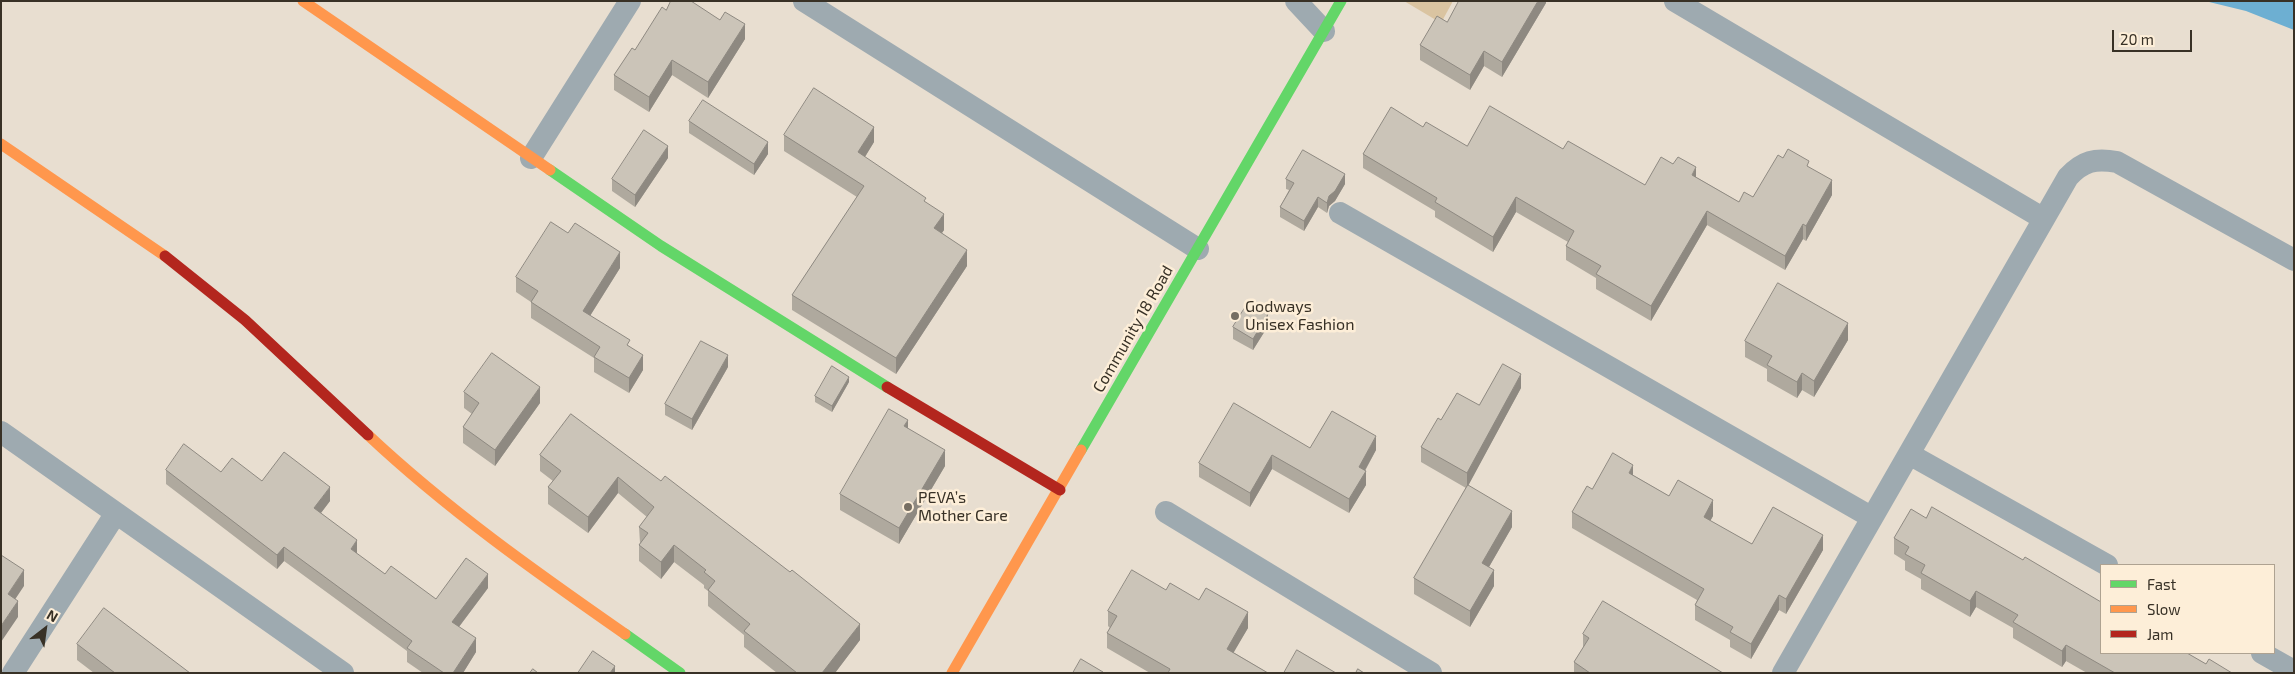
<!DOCTYPE html>
<meta charset="utf-8">
<style>
body{margin:0}
#map{position:relative;width:2295px;height:674px;overflow:hidden;background:#e8ded0;font-family:"Exo 2",sans-serif}
canvas{display:block}
.frame{position:absolute;inset:0;border:2px solid #383126;pointer-events:none}
.legend{position:absolute;left:2100px;top:564px;width:175px;height:90px;box-sizing:border-box;background:#fdeed8;border:1px solid #aea291;margin:0;padding:6px 9px;list-style:none;font-size:15px;color:#383126}
.legend li{display:flex;align-items:center;gap:10px;height:25px}
.legend b{width:25px;border:1px solid #aea291}
.north{position:absolute;left:20px;top:604px;width:50px;height:50px;-webkit-text-stroke:4px #fdeed8;paint-order:stroke;rotate:30deg;font-size:14px;font-weight:700;line-height:20px;text-align:center;color:#383126}
.north::after{content:'';display:block;margin:auto;width:18px;height:22px;background:#383126;clip-path:polygon(50% 0,100% 100%,50% 72%,0 100%)}
.scale{position:absolute;left:2112px;top:30px;width:80px;height:22px;box-sizing:border-box;border:2px solid #383126;border-top:0;padding-left:6px;font-size:15px;line-height:18px;white-space:nowrap;color:#383126;-webkit-text-stroke:4px #fdeed8;paint-order:stroke}
</style>
<div id="map">
<canvas width="2295" height="674"></canvas>
<div class="frame"></div>
<ul class="legend">
<li><b style="height:6px;background:#63d668"></b>Fast</li>
<li><b style="height:6px;background:#ff974d"></b>Slow</li>
<li><b style="height:6px;background:#b3261e"></b>Jam</li>
</ul>
<div class="north">N</div>
<div class="scale">20 m</div>
</div>
<script>
const ctx = document.querySelector('canvas').getContext('2d');
ctx.lineJoin = 'round';
function fillPath(path, color) { ctx.fillStyle = color; ctx.fill(path, 'evenodd'); }
function strokePath(path, color, width, dash) { ctx.strokeStyle = color; ctx.lineWidth = width; ctx.lineCap = dash ? 'butt' : 'round'; ctx.setLineDash(dash || []); ctx.stroke(path); }
function drawText(font, color, halo, rows, align = 'center') {
  ctx.font = font + ' "Exo 2",sans-serif'; ctx.lineWidth = 5; ctx.setLineDash([]); ctx.textBaseline = 'middle'; ctx.strokeStyle = halo; ctx.fillStyle = color; for (const [text, x, y, turn = 0] of rows) {
    ctx.save(); ctx.translate(x, y); ctx.rotate((+turn || 0) * Math.PI / 180); ctx.textAlign = isNaN(turn) ? turn : align; if (halo) ctx.strokeText(text, 0, 0); ctx.fillText(text, 0, 0); ctx.restore();
  }
}
fillPath(new Path2D(`
 M1404 1H1453L1441 23Z`), '#dac4a1');
fillPath(new Path2D(`
 M2205 1H2294V30L2246 11Z`), '#6dafd2');
strokePath(new Path2D(`
 M804 1 1198 249
 M1296 1 1324 31
 M1675 1 2044 219
 M531 158 630 1
 M1340 213 1871 517
 M1 432 343 673
 M1909 454 2107 565
 M1166 512 1431 673
 M2262 653 2294 671
 M13 673 116 513
 M1783 673 2068 177C2083 161 2095 158 2117 162L2294 260`), '#9eaab0', 22);
strokePath(new Path2D(`
 M550 170 661 246 887 387
 M1081 450 1341 1
 M625 634 680 673`), '#63d668', 11);
strokePath(new Path2D(`
 M303 1 550 170
 M1 144 165 256
 M368 435C448 510 536 572 625 634
 M952 673 1081 450`), '#ff974d', 11);
strokePath(new Path2D(`
 M165 256 245 320 368 435
 M887 387 1060 490`), '#b3261e', 11);
fillPath(new Path2D(`
 M1546 1V3L1502 77 1484 66 1470 90 1420 60V45L1447 22Z
 M666 10 745 39 708 98 672 75 649 112 614 90V75L635 50Z
 M689 121 768 154 754 175 689 133Z
 M1423 127 1467 146 1563 149 1645 185 1696 177 1739 202 1753 197 1783 158 1809 167 1832 195 1806 241 1803 239 1785 270 1707 225 1651 321 1596 289V278L1566 260V246L1568 242 1516 212 1493 252 1435 217V211L1363 168V154Z
 M784 135 874 142 865 157 926 203 944 230 942 233 967 266 896 374 792 310V295L857 197 784 151Z
 M668 158 635 207 612 191V179Z
 M1286 179 1345 184 1335 201 1329 206 1327 213 1318 207 1304 231 1280 217V207L1289 190 1286 189Z
 M620 268 590 316 630 347 643 370 629 393 594 372V358L531 318V302L516 292V277Z
 M1268 326 1253 350 1233 339V327Z
 M1848 340 1814 397 1802 390 1797 398 1767 381V369L1745 357V341Z
 M728 367 692 430 665 415V404Z
 M849 382 832 412 815 402V396Z
 M1521 388 1468 485 1512 527 1489 567 1494 586 1470 627 1414 594V578L1466 488 1421 462V447L1441 420Z
 M464 392 540 403 495 466 463 443V427L472 414 464 408Z
 M571 414 860 640 835 673H777L744 647V635L708 606V591L704 588V585L674 562 661 579 639 561V545L640 543 639 527 647 517 618 493 588 533 548 504V487L553 481 540 471V455Z
 M908 428 945 466 899 544 840 510V494Z
 M1310 448 1376 450 1365 471 1366 485 1349 513 1272 469 1250 507 1199 477V463Z
 M166 470 221 472 262 481 330 501 321 513 357 554 385 574 436 599 488 588 459 627 476 652 463 673H423L407 662V651L284 561 277 569 166 484Z
 M1633 475 1669 496 1713 516 1710 521 1752 544 1823 550 1786 614 1779 610 1751 659 1730 647V640L1695 620V605L1697 600 1572 528V512L1592 489Z
 M1926 518 2023 560 2206 664 2232 673H2087L2066 661 2062 667 2013 638V628L1976 607 1970 617 1921 589V579L1905 570V561L1894 554V538Z
 M1166 590 1248 628 1233 652 1268 673H1150L1107 648V633L1110 628 1108 626V611Z
 M1583 634 1723 673H1574V662L1583 648Z
 M77 644 190 673H94L77 660Z`), '#afa99e');
fillPath(new Path2D(`
 M1538 1H1546V3L1502 77V62Z
 M745 24V39L708 98V82Z
 M1484 51V66L1470 90V75Z
 M672 60V75L649 112V97Z
 M874 127V142L858 168V152Z
 M768 142V154L754 175V164Z
 M668 146V158L635 207V195Z
 M1696 167V182L1692 175Z
 M1345 174V184L1335 201 1329 206 1327 213V203L1329 196Z
 M1832 180V195L1806 241V226Z
 M1318 197V207L1304 231V221Z
 M1516 197V212L1493 252V237Z
 M1707 211V225L1651 321V306Z
 M944 214V230L934 244V228Z
 M1803 224V239L1785 270V256Z
 M967 250V266L896 374V358Z
 M620 252V268L583 327V311Z
 M1268 314V326L1253 350V339Z
 M1848 323V340L1814 397V381Z
 M643 355V370L629 393V378Z
 M728 355V367L692 430V419Z
 M1802 373V390L1797 398V382Z
 M1521 374V388L1467 488V473Z
 M849 377V382L832 412V406Z
 M540 387V403L495 466V450Z
 M908 420V436L904 426Z
 M1376 436V450L1359 481V467Z
 M945 450V466L899 544V528Z
 M1272 455V469L1250 507V493Z
 M1633 465V480L1629 473Z
 M1366 471V485L1349 513V499Z
 M618 477V493L588 533V517Z
 M330 487V501L314 522V508Z
 M1713 500V516L1704 532V517Z
 M1512 511V527L1482 579V563Z
 M1823 535V550L1786 614V599Z
 M357 540V554L351 549Z
 M674 545V562L661 579V562Z
 M284 547V561L277 569V555Z
 M24 570V586L8 610V594Z
 M1494 570V586L1470 627V611Z
 M488 574V588L452 636V622Z
 M1976 591V607L1970 617V601Z
 M1779 595V610L1751 659V644Z
 M18 601V617L1 642V626Z
 M1248 612V628L1227 664V649Z
 M860 624V640L835 673H822Z
 M476 638V652L463 673H453Z
 M2066 645V661L2062 667V651Z
 M615 666V673H610Z`), '#8e8981');
const building = new Path2D(`
 M671 1H691L720 20 725 12 745 24 708 82 672 60 649 97 614 75 632 48 635 50 662 7 666 10Z
 M1459 1H1538L1502 62 1484 51 1470 75 1420 45 1437 16 1447 22Z
 M814 88 874 127 858 152 926 198 924 201 944 214 934 228 967 250 896 358 792 295 864 186 784 135Z
 M703 100 768 142 754 164 689 121Z
 M1490 106 1563 149 1568 141 1645 185 1661 157 1673 164 1678 157 1696 167 1692 175 1739 202 1744 192 1753 197 1778 155 1783 158 1788 149 1809 161 1807 166 1832 180 1806 226 1803 224 1785 256 1707 211 1651 306 1596 274 1601 266 1566 246 1574 231 1516 197 1493 237 1435 202 1437 198 1363 154 1391 107 1423 127 1426 122 1467 146Z
 M644 130 668 146 635 195 612 179Z
 M1303 150 1345 174 1335 191 1329 196 1327 203 1318 197 1304 221 1280 207 1294 183 1286 179Z
 M551 222 568 233 575 223 620 252 583 311 630 340 627 345 643 355 629 378 594 357 600 347 531 302 538 291 516 277Z
 M1778 283 1848 323 1814 381 1802 373 1797 382 1767 365 1772 356 1745 341Z
 M1248 303 1268 314 1253 339 1233 327Z
 M701 341 728 355 692 419 665 404Z
 M492 353 540 387 495 450 463 427 479 403 464 392Z
 M1503 364 1521 374 1467 473 1421 447 1438 418 1441 420 1457 393 1479 405Z
 M832 366 849 377 832 406 815 396Z
 M1234 403 1310 448 1332 411 1376 436 1359 467 1366 471 1349 499 1272 455 1250 493 1199 463Z
 M889 409 908 420 904 426 945 450 899 528 840 494Z
 M571 414 661 481 665 476 790 572 792 570 860 624 822 673H797L744 631 750 624 708 590 715 581 704 572 706 570 674 545 661 562 639 545 648 533 639 527 654 507 618 477 588 517 548 487 561 471 540 455Z
 M184 444 221 472 232 458 262 481 284 452 330 487 314 508 357 540 351 549 385 574 391 566 436 599 466 558 488 574 452 622 476 638 453 673H444L407 648 412 641 284 547 277 555 166 470Z
 M1613 453 1633 465 1629 473 1669 496 1678 480 1713 500 1704 517 1752 544 1773 507 1823 535 1786 599 1779 595 1751 644 1730 632 1733 627 1695 605 1704 589 1572 512 1587 486 1592 489Z
 M1468 485 1512 511 1482 563 1494 570 1470 611 1414 578Z
 M1932 507 2023 560 2025 557 2101 602V653H2187L2206 664 2209 659 2232 673H2115L2066 645 2062 651 2013 622 2018 615 1976 591 1970 601 1921 573 1925 565 1905 554 1909 547 1894 538 1911 509 1926 518Z
 M1 555 24 570 8 594 18 601 1 626Z
 M1132 570 1166 590 1170 583 1199 600 1206 588 1248 612 1227 649 1268 673H1168L1170 669 1107 633 1117 616 1108 611Z
 M1603 601 1723 673H1590L1574 662 1589 638 1583 634Z
 M104 608 190 673H115L77 644Z
 M1297 650 1336 673H1284Z
 M593 651 615 666 610 673H578Z
 M1081 659 1103 672V673H1073Z
 M533 669 538 673H530Z
 M1358 669 1364 673H1356Z`);
fillPath(building, '#cbc4b8');
strokePath(building, '#8e8981', 1);
for (const [x, y, r, color] of [
 [1235,316,5,"#766e62"],
 [908,507,5,"#766e62"]
]) { const dot = new Path2D(); dot.arc(x, y, r, 0, 2 * Math.PI); ctx.fillStyle = color; ctx.fill(dot); strokePath(dot, '#fdeed8', 2); }
drawText('16px', '#383126', '#fdeed8', [
 ["Godways",1245,307],
 ["Unisex Fashion",1245,325],
 ["PEVA’s",918,498],
 ["Mother Care",918,516]
], 'left');
drawText('16px', '#383126', '#fdeed8', [
 ["Community 18 Road",1133,329,-60]
]);
</script>
